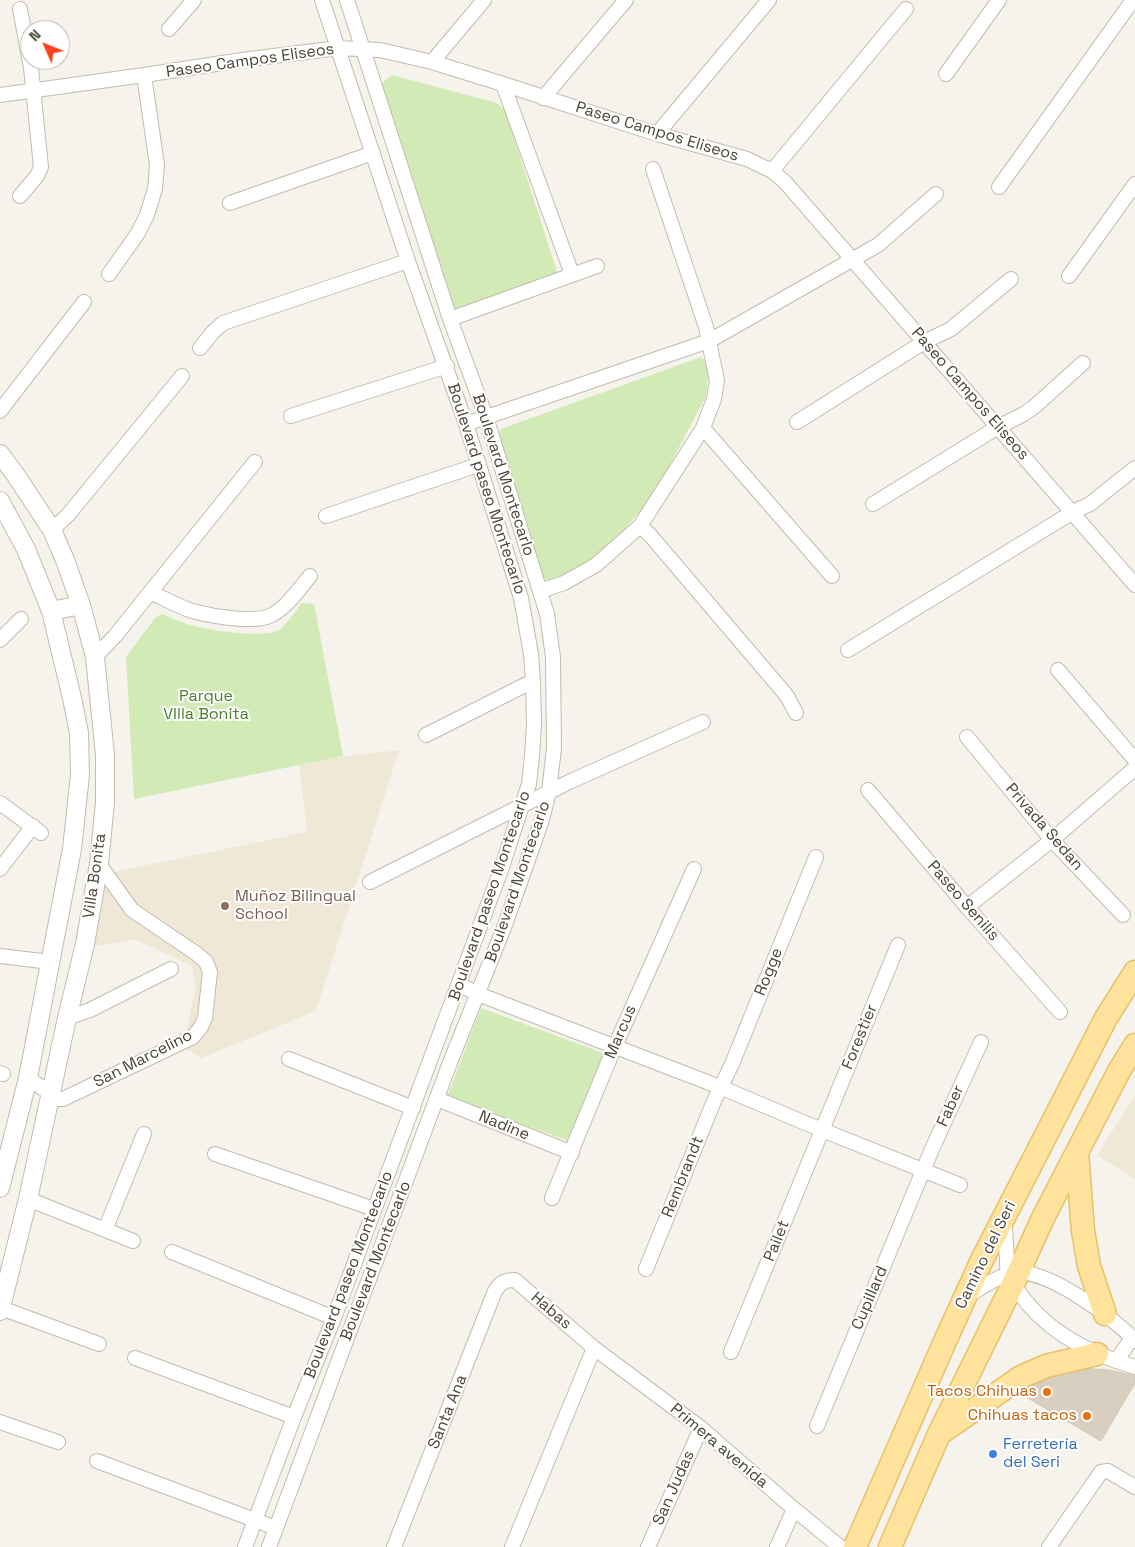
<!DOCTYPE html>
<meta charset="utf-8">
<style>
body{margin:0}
#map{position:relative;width:1135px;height:1547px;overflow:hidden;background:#f6f3ec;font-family:"Space Grotesk",sans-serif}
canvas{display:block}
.north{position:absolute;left:20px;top:20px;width:50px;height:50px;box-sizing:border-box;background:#fff;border:1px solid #b7b4b0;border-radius:50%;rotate:314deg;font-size:14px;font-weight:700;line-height:20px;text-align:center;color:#4b4439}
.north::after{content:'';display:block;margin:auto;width:18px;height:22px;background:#fc3f1d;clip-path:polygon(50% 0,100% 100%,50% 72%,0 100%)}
</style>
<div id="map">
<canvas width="1135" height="1547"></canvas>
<div class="north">N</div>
</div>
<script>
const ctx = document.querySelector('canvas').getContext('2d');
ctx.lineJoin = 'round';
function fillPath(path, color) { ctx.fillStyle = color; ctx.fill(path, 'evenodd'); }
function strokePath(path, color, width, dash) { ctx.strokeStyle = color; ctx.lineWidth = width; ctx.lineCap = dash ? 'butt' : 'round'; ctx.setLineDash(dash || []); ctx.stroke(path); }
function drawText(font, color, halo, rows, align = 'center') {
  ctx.font = font + ' "Space Grotesk",sans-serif'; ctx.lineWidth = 4; ctx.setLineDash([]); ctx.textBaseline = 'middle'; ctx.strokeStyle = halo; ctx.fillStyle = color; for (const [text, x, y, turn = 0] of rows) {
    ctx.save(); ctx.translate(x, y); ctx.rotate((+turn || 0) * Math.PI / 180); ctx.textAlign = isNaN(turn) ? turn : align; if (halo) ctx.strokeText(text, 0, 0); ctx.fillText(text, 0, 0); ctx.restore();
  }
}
fillPath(new Path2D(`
 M399 750 316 1011 201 1058 183 1047 196 986 192 966 135 939 92 947 108 873 307 832 299 762Z
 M1135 1096V1179L1097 1155Z`), '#efe8d6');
fillPath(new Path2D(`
 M392 75 497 103 505 110 557 272 555 279 458 314 450 307 381 84Z
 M701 357 710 365 706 396 653 497 597 560 555 583 540 577 497 440 501 429Z
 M302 603 314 604 343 756 134 799 126 657 155 618 162 614C171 617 179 622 187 624 205 630 263 639 279 630 285 627 297 609 302 603Z
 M481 1008 606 1054 568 1141 447 1097Z`), '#d2eab5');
const building = new Path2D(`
 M1080 1368 1110 1370 1135 1376V1383L1101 1441 1014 1390 1025 1380Z`);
fillPath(building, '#d8cfc1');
strokePath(building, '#d3c7b4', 1);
const minor = new Path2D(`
 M20 9 31 68 41 167 37 176 20 196
 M169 29 194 0
 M432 62 484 0
 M946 74 999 0
 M503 84 572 274
 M0 95 144 75 242 60 338 48 380 50 432 62 503 84 657 134 747 159 772 171 785 182 1135 585
 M543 98 626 0
 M657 134 769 0
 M772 171 906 9
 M999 187 1133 0
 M230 203 373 153
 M109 274 138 233 147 215 155 189 157 165 144 75
 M1069 276 1135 184
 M450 319 597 266
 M200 348 213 332 223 323 408 261
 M0 411 84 302
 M291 416 447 366
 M797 422 924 342 951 329 1011 279
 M466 424 709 341 878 245 936 194
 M703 428 832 576
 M873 504 998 427 1024 414 1034 407 1083 363
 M326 516 478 465
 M640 526 650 535 787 696 796 713
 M52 530 68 515 182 376
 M540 591 564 583 596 565 640 526 703 428 714 399 717 381 706 327 653 169
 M150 592C163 598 178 606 192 611 211 616 255 624 272 615 288 606 299 589 310 576
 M0 640 21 619
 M848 650 1073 512 1090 504 1135 468
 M95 657 115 636 255 462
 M1058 670 1135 760
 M426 735 533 681
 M967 737 1052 840 1123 915
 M868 790 967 907 1060 1012
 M0 803 41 833
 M0 869 33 826
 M370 882 569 782 703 722
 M967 907 1052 840 1135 768
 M0 956 50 962
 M460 985 478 994 720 1087 822 1130 960 1185
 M67 1018 90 1010 171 969
 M289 1059 413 1108
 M0 1073 3 1074
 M28 1078 58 1099H63L193 1037 201 1027 205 1018 210 972 206 962 197 954 132 910 99 864
 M437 1099 572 1153
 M215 1154 374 1209
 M552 1198 615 1046 694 869
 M28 1199 133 1241
 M1005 1221C1005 1234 1006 1247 1007 1259 1007 1264 1007 1270 1008 1275 1010 1281 1014 1286 1018 1291 1045 1331 1090 1354 1135 1367
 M105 1230 144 1134
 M172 1252 334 1318
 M646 1269 714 1101 732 1064 816 857
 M964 1298C980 1289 998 1275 1016 1273 1046 1268 1116 1319 1135 1341
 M1 1308 99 1344
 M731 1352 898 945
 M135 1358 294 1417
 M1116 1361 1132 1338
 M0 1422 58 1442
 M817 1426 932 1149 981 1042
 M97 1461 276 1528
 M245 1547 294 1417 334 1318 501 870 529 784 532 756 534 724 533 681 531 654 521 598 466 424 408 261 322 0
 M269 1547 451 1060 505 925 541 823 549 792 554 748 553 657 547 614 486 417 450 319 347 0
 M394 1547 495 1291C501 1282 505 1280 515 1280L594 1348 701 1428 794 1509 840 1547
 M512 1547 594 1348
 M648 1547 701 1428
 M777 1547 794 1509
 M1049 1547 1101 1472 1108 1471 1135 1487`);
const tertiary = new Path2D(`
 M0 454 15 474 52 530 65 560 81 605 95 657 105 755V802L99 864 85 944 67 1018 28 1199 0 1311
 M0 501 26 549 51 611 72 698 79 733 80 775 72 849 28 1078 0 1188
 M51 611 81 605`);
const primary = new Path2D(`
 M1077 1153 1083 1231 1089 1266 1105 1314
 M942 1432 1021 1377 1046 1366 1097 1354
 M855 1547 946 1339 982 1260 1106 1018 1135 972
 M890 1547 939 1434 1013 1284 1043 1218 1119 1071 1135 1045`);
strokePath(minor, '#c2bbae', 16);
strokePath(tertiary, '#c2bbae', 20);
strokePath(primary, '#e6c16a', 25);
strokePath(minor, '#fff', 14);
strokePath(tertiary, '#fff', 18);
strokePath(primary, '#ffe39c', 22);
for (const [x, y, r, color] of [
 [225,906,5,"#8d6e63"],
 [1047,1392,5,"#e8710a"],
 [1087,1416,5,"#e8710a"],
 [993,1454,5,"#3f7fe0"]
]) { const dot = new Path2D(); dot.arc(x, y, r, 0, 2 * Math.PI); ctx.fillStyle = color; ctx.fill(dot); strokePath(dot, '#fff', 2); }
drawText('16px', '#4b4439', '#fff', [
 ["Paseo Campos Eliseos",250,61,-8],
 ["Paseo Campos Eliseos",657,132,17],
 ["Paseo Campos Eliseos",970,394,49],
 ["Boulevard Montecarlo",503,475,72],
 ["Boulevard paseo Montecarlo",486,489,72],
 ["Privada Sedan",1044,827,49],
 ["Villa Bonita",95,876,-82],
 ["Boulevard Montecarlo",518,882,-71],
 ["Boulevard paseo Montecarlo",490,896,-71],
 ["Paseo Senilis",963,901,49],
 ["Rogge",769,972,-68],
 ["Marcus",621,1032,-67],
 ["Forestier",860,1037,-68],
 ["San Marcelino",143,1059,-27],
 ["Faber",951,1106,-66],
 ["Nadine",504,1126,22],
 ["Rembrandt",683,1177,-68],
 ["Pailet",777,1241,-68],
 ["Camino del Seri",986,1255,-64],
 ["Boulevard Montecarlo",376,1261,-69],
 ["Boulevard paseo Montecarlo",349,1275,-69],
 ["Cupillard",870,1298,-67],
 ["Habas",551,1311,41],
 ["Santa Ana",448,1412,-68],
 ["Primera avenida",719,1446,40],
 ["San Judas",674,1488,-66]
]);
drawText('16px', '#4a7f2a', '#fff', [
 ["Parque",206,697],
 ["VIlla Bonita",206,715]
]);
drawText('16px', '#785e54', '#fff', [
 ["Muñoz Bilingual",235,897],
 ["School",235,915]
], 'left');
drawText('16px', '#c56008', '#fff', [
 ["Tacos Chihuas",1037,1392],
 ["Chihuas tacos",1077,1416]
], 'right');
drawText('16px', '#366cbe', '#fff', [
 ["Ferretería",1003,1445],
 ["del Seri",1003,1463]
], 'left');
</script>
